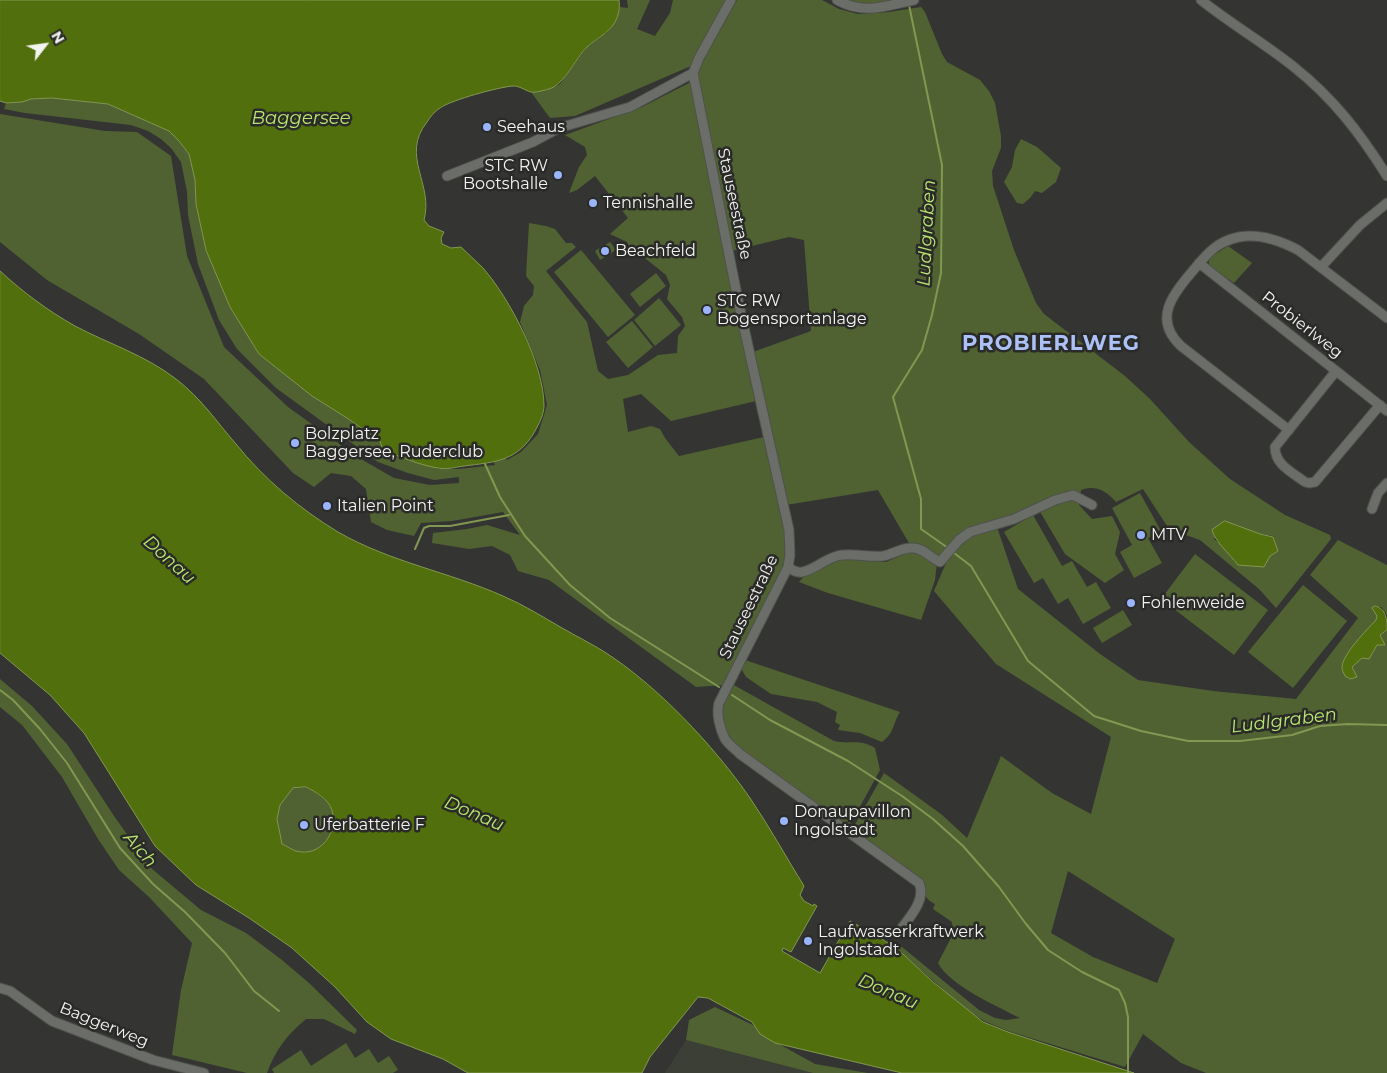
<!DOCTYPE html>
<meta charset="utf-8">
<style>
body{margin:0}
#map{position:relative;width:1387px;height:1073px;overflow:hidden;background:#343532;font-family:Montserrat,sans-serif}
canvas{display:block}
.north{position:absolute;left:20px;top:20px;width:50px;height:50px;-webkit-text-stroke:4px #2a2b28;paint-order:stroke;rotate:60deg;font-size:14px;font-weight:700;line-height:20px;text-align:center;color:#f3f4f2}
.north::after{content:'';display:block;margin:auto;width:18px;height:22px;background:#f3f4f2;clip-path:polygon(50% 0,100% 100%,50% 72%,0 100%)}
</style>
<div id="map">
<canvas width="1387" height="1073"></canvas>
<div class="north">N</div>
</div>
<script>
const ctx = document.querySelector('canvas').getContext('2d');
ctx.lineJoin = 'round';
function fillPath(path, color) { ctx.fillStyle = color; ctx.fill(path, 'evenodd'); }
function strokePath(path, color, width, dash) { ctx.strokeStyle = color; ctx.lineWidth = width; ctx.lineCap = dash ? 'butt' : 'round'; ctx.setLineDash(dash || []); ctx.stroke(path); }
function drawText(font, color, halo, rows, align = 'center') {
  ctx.font = font + ' Montserrat,sans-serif'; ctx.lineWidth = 5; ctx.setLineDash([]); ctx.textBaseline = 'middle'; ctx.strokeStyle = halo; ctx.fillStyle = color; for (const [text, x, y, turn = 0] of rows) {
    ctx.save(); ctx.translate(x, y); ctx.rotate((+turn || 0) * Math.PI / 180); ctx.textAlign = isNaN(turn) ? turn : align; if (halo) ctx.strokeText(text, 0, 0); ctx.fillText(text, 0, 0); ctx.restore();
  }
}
fillPath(new Path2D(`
 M686 1040 813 1073H665Z`), '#3b3f36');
fillPath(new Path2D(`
 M627 0H650L637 29 655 36 670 13 673 0H727L691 66 575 116 550 118 531 92 551 88 560 84 587 47 608 32 616 20 620 7 628 8Z
 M737 0H822L839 9 858 14 889 12 921 7 925 12 942 54 947 62 980 80 989 91 995 103 1001 136V148L992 171 993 186 1014 250 1036 303 1044 314 1125 376 1150 399 1189 442 1230 479 1285 515 1330 535 1331 539 1276 608 1259 589 1200 540 1169 529 1143 489 1116 502C1105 490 1096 485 1081 490L1079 505 1092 519 1112 516 1120 532 1115 554 1124 570 1105 583 1065 554 1036 505 1001 521 968 530 937 563 935 580 921 620 828 593 799 582 806 574 839 559 886 562 913 550 878 490 786 505 753 352 811 331 804 240 789 237 731 251 696 74ZM1225 522 1260 534 1273 536 1278 551 1270 556 1238 565 1226 549 1214 539Z
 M848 0H898C878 5 868 6 848 0Z
 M691 82 756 401 671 421 641 394 623 399 628 432 651 426 660 429 665 438 679 456 764 437 785 529 787 552 783 568 724 685 696 687 549 580 518 571 510 555 492 546 469 549 432 543 433 533 467 529 487 525 520 535 503 512 452 521 421 523 414 536 387 530 371 522 366 489 351 476 331 473 314 487 293 473 204 379 139 334 47 280 0 242V114L105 131 137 132 171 156 187 256 224 347 288 407 359 458 394 478 430 485 459 483V477L434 480 408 473 378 462 276 388 237 349 219 320 198 264 188 215 187 192 181 162 171 148 161 139 148 131 131 125 25 113 4 109 6 103 22 102 31 99 52 98 108 104 169 131 179 141 189 154 195 180 196 204 206 250 230 307 259 354 312 396 347 418 380 441 383 450 439 469H459L495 465 493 460 504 455 507 460 521 452 538 434 547 405 540 370 520 322 524 306 533 295 534 286 526 276 529 223 546 226 555 229 566 243H572L576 247 546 271 587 322 598 371 608 379 628 375 658 355 677 353 678 336 685 326 682 317 667 299 670 285 666 275 641 255 633 254 627 242 610 234 628 218 595 176 577 190 569 193 579 167 587 155 585 147 565 135 642 107Z
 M1021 139 1037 147 1061 168 1056 182 1042 193 1035 191 1030 198 1023 204 1017 203 1004 182 1012 167 1015 150Z
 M610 242 616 250 600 260 595 251Z
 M1228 246 1252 263 1234 283 1209 266V258Z
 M581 250 635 315 608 337 554 272Z
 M656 273 666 286 640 307 630 294Z
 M659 298 681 325 655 346 634 320Z
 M632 321 653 347 628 368 606 342Z
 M1140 493 1161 531 1148 538 1162 563 1134 578 1120 552 1132 545 1112 508Z
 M1033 515 1062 566 1072 561 1087 587 1096 582 1111 608 1083 624 1068 598 1058 604 1043 578 1034 583 1004 532Z
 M997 527 1018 589 1100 654 1138 680 1213 691 1296 699 1358 618 1310 575 1338 540 1387 565V615L1381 607 1372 608 1377 616 1376 620 1355 644 1342 668 1345 676 1350 679 1357 677 1352 667 1362 657 1369 659 1377 645 1380 635 1387 631V1073H1206L1181 1063 1143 1034 1125 1067 1008 1031 984 1021 964 1008 904 955 886 942 891 940 902 947 979 1010 995 1018 1006 1020 1020 1018C997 1006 950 986 938 963L953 934 952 922 933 909 935 904C927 900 925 897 924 888L852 830 884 773 941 814 967 838 1001 756 1052 793 1091 814 1111 737 996 664 934 591 949 556 964 537ZM1068 871 1175 939 1157 983 1093 957 1051 933Z
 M1195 554 1268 610 1234 655 1161 599Z
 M1303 585 1347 621 1293 688 1248 652Z
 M1123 610 1132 625 1102 643 1093 628Z
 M745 660 900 712C892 725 895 732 882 742L860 733 838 730 840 725 835 722 837 712 817 702 771 694 746 677 742 670Z
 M0 679 32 706 67 744 114 816 151 868 201 910 246 933 282 960 309 983 357 1030 355 1034 324 1019H306C288 1034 275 1050 267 1073H247L172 1055 181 990 192 943 149 897 119 870 98 839 62 777 22 725 0 707Z
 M732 684 834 741C850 745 859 738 875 748L880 770 851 823 846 825 735 745C718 722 720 708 732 684Z
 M306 787C316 793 328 799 332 810 339 832 320 858 296 851 292 850 287 846 282 844L277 819 280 805 293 788Z
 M715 1007 755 1026 761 1034 815 1064 868 1073H813L686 1040 689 1020Z
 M346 1043 355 1058 369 1049 378 1063 389 1056 398 1070 393 1073H274L272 1069 301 1050 311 1066Z`), '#506232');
const water = new Path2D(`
 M0 0H619C620 7 619 15 615 22 608 34 597 38 587 47 575 59 565 84 549 89 545 90 535 93 531 92 524 90 520 86 513 86 499 87 451 100 440 108 435 111 430 117 427 122 400 156 434 184 424 220L429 226 444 232 441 238 442 244 451 248 461 247C468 254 476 261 483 268 510 299 544 364 544 406 544 414 539 424 535 431 518 461 496 462 464 466 456 467 446 470 438 468 419 465 401 457 383 450L380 441 347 418 312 396 259 354 230 307 206 250 196 204 195 180 189 154 179 141 169 131 108 104 52 98 31 99 22 102 6 103 0 101Z
 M0 271C24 293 47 310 75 326 109 344 145 355 176 379 202 399 215 420 236 444 264 479 300 509 338 532 390 562 449 572 503 596 524 605 543 617 562 628 576 636 590 643 603 651 657 685 714 746 750 798 769 826 786 857 804 886L800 895 804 901 813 906 814 904 817 906 791 952 783 948 782 951 820 973 850 921 882 939 904 955 933 982 983 1022 1008 1032 1134 1073H902L775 1043 760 1034 752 1022 708 998 698 997 650 1057 642 1073H468L443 1059 391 1039 367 1022 335 987 292 948 249 918 196 885 155 846 84 733 50 695 0 653ZM306 787C316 792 328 799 332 810 339 832 320 858 296 851 292 850 287 846 282 844L277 819 280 805 293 788Z
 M1225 521 1260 534 1273 537 1278 551 1270 556 1264 567 1238 565C1229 553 1215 542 1212 530Z
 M1375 606C1387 609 1387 620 1387 630L1380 635 1385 645H1377L1369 659 1362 658 1352 667 1357 677 1350 679 1345 676C1344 673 1342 671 1342 668 1342 654 1367 630 1376 620L1377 616 1372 608Z`);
fillPath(water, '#516f0c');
strokePath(water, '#829751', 1);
strokePath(new Path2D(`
 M909 5 942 165 941 273 932 315 922 350 893 397 921 499V529L948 548
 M485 464 500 497 525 536 570 585 610 618 719 687
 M415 549 424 528 429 526H450L509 515
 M954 553 971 566 1028 661 1094 716 1141 731 1188 741H1240L1292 735 1320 726 1348 724 1387 725
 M0 690 13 700 40 729 67 763 120 848 153 884 185 912 225 953 254 991 279 1011
 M732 695 770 720 848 761 902 796 933 819 963 846 999 887 1026 924 1048 950 1082 972 1119 990 1125 1003 1128 1017V1073`), '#829751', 2);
const minor = new Path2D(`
 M837 0C864 15 885 6 914 0
 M1201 0C1231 24 1264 43 1294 67 1334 99 1360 133 1387 176
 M693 73 739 305 789 530 790 555 788 567 719 703C716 714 720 729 725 739 729 745 735 749 740 754L919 883C927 900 908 919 898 933
 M447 176 533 142 559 128 630 107 693 73 699 58 731 0
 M1199 263 1387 411
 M1321 267 1360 225 1387 203
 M1336 371 1275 447C1275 465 1292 472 1305 482L1309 483 1315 482 1380 405
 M1289 430 1181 346C1153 320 1172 295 1191 273 1206 255 1215 242 1239 237 1260 233 1281 241 1298 250L1387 318
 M1372 509 1378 493 1387 483
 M788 567C792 570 796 573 802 572 814 570 825 559 837 556 851 552 868 558 883 556 894 554 902 547 913 548 924 548 930 558 940 562L959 540 970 532 1014 519 1055 500 1073 495 1092 505
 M0 988 10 991 52 1021 153 1060 204 1073`);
strokePath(minor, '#4f514d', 11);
strokePath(minor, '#6b6d68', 9);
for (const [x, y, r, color] of [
 [487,127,5,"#9ab5fd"],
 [558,175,5,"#9ab5fd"],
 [593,203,5,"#9ab5fd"],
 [605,251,5,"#9ab5fd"],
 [707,310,5,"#9ab5fd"],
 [295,443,5,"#9ab5fd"],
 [327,506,5,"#9ab5fd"],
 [1141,535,5,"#9ab5fd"],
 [1131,603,5,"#9ab5fd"],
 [784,821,5,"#9ab5fd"],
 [304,825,5,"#9ab5fd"],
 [808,941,5,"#9ab5fd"]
]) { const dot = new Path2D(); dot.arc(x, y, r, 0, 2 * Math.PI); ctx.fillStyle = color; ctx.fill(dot); strokePath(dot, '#2a2b28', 2); }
drawText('16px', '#f3f4f2', '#2a2b28', [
 ["Seehaus",497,127],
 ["STC RW",548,166,"right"],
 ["Bootshalle",548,184,"right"],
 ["Tennishalle",603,203],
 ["Beachfeld",615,251],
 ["STC RW",717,301],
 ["Bogensportanlage",717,319],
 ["Bolzplatz",305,434],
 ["Baggersee, Ruderclub",305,452],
 ["Italien Point",337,506],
 ["MTV",1151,535],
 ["Fohlenweide",1141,603],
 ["Donaupavillon",794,812],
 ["Ingolstadt",794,830],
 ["Uferbatterie F",314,825],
 ["Laufwasserkraftwerk",818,932],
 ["Ingolstadt",818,950]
], 'left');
drawText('16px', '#f3f4f2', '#2a2b28', [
 ["Stauseestraße",734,204,78],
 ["Probierlweg",1302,325,38],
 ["Stauseestraße",749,607,-64],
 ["Baggerweg",104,1025,22]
]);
drawText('italic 18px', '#b9e570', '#2a2b28', [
 ["Baggersee",301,119],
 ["Ludlgraben",927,233,-87],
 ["Donau",169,560,42],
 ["Ludlgraben",1284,721,-7],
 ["Donau",474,814,23],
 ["Aich",140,850,50],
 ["Donau",888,992,23]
]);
ctx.letterSpacing = '1px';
drawText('bold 21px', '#acc1f7', '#2a2b28', [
 ["PROBIERLWEG",1051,344]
]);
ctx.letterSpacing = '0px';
</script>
